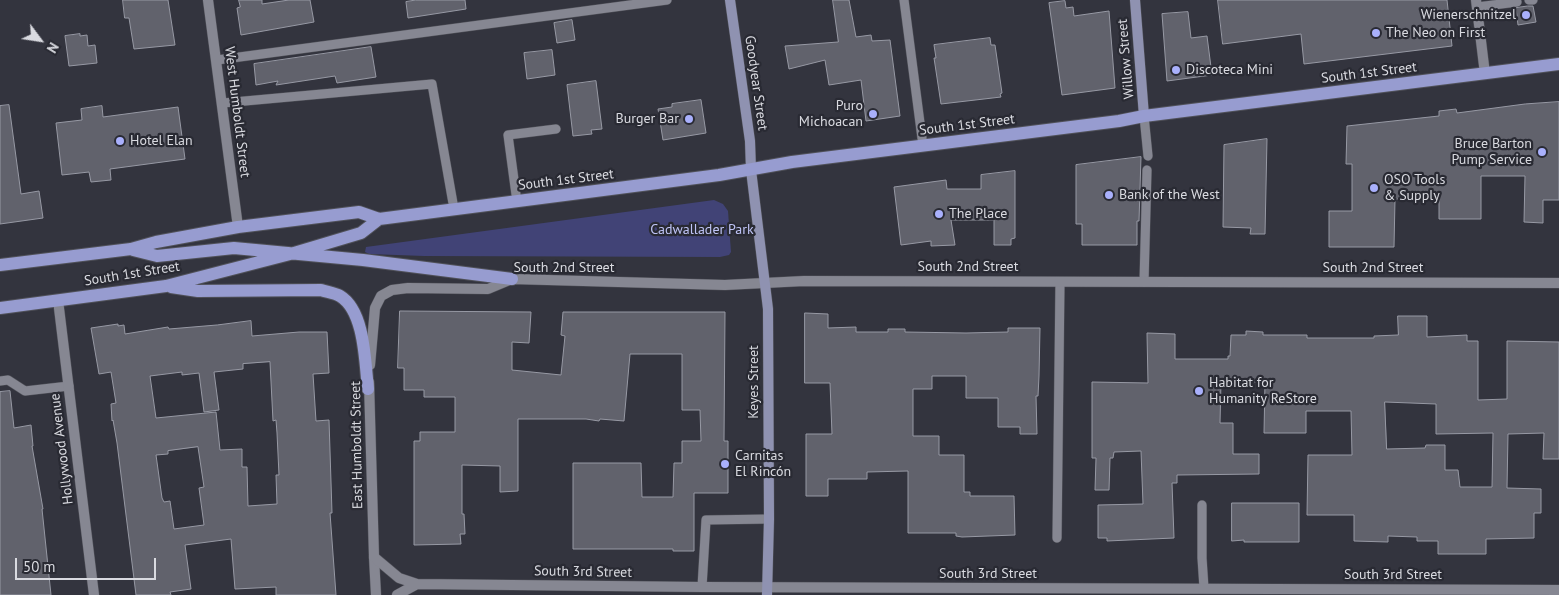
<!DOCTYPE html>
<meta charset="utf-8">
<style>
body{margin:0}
#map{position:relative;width:1559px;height:595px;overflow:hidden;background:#33343e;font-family:"PT Sans",sans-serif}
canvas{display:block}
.north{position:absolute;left:15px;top:15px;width:50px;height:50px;-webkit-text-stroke:4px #292a33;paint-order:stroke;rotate:121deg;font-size:14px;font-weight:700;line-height:20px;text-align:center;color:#d9dae0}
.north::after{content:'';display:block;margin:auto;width:18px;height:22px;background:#d9dae0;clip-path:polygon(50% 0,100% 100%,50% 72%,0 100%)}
.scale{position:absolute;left:15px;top:558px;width:141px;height:22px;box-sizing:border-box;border:2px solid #d9dae0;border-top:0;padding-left:6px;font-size:15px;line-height:18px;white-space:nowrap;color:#d9dae0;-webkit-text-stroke:4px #292a33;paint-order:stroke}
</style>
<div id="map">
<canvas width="1559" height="595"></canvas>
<div class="north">N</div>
<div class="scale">50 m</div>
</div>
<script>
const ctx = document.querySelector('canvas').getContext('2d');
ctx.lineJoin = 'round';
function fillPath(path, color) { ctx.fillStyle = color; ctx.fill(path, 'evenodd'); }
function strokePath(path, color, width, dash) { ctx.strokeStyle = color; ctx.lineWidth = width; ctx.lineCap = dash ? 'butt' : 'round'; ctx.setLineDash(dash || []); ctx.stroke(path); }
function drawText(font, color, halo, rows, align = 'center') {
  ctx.font = font + ' "PT Sans",sans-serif'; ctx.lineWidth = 4.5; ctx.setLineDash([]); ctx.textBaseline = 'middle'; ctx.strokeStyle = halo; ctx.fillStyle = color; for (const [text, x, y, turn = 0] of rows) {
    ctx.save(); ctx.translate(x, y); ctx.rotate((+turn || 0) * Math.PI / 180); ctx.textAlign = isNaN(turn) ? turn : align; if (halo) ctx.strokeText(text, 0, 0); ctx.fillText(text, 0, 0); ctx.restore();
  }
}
fillPath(new Path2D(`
 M714 200 723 204 728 211 731 252 729 255 720 257 424 256 369 254 365 252 366 247Z`), '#414376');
const building = new Path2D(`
 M123 0H168L175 45 134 49 129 18H125Z
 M239 0H262V4L289 0H310L314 22 241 35 237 8 240 7Z
 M416 0H465L466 9 408 18 406 2Z
 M833 0H849L856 37 871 35 872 41 890 40 900 116 866 121 861 80 829 85 825 60 789 69 785 46 838 42Z
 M1218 0H1447L1452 46 1304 64 1301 34 1223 44Z
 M1065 1 1066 8 1073 7 1074 16 1109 11 1115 88 1062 95 1049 3Z
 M1528 6H1533L1536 22 1518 25 1516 8Z
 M1188 12 1191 38 1207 36 1212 75 1167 81 1162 14Z
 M572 20 575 40 557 43 554 23Z
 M80 34V36L87 35 88 46 95 45 97 63 69 66 65 36Z
 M990 38 991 45H995L1002 93 1000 94 1001 97 941 104 934 58H936L934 45Z
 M371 47 376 77 337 83 335 76 276 85 278 81 256 85 254 64Z
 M552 50 555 75 527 79 524 53Z
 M596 81 602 129 591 130 592 134 573 136 567 85Z
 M701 100 706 133 663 140 658 109 672 107V104Z
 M1559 102V200H1543V223L1524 222 1525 176H1481V219H1439V199H1395L1394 247H1329V211H1352V164H1346L1347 126 1439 116V111L1456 109 1457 113 1525 104Z
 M9 105 21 194 39 191 43 218 0 224V106Z
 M102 106 103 117 178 107 185 159 110 169 111 180 91 182 89 172 62 175 56 123 82 120 81 109Z
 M1267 139 1265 234H1250L1251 228 1223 227 1224 145Z
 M1141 157 1139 221H1137V245H1082V224H1076V165Z
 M1015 171V238L1011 239V245H994V220H951L955 245 931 246V241L901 245 894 187 946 180 947 189H981V175Z
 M400 311 531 312 529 343 512 342V370L561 375 565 336 561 335 563 312H725L724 441H728V493H694V551H673V549H573V463H641L642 497H673L674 463H682V441H701L700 410H682V354H630L624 421 600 419 599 421 586 419H518V491L500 492V466L462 465V514H464L465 534H460L461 544 414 545V441H420V432H455V397H424V390H404V368H398Z
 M805 313 828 314V328L856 327V332H888V329H905V332L966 333 1008 332V328H1040L1039 376 1038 396H1036L1037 434H1020V427H998V398H966V376H932V389H913V436H939V455H964V492H970V496H1014L1015 535 962 537 956 536V533H908V471L867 472V479H828V496H806V434H832L830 383H805Z
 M1398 316H1427V337L1467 335V341H1478V400L1507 399V341L1559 342V459H1543L1544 433 1508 434 1507 488 1541 489V513H1534V538L1486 539V554H1438V541H1417V537L1388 536V542L1354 541V515H1307L1308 455H1352L1351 411H1306V433H1264L1265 382H1221L1220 423H1233V454H1259V474L1177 475V483H1172L1174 538 1107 541V538H1098V505L1143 504 1141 451 1114 452 1113 458H1110L1109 490H1095L1096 458H1092V382L1148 383 1147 333 1175 334V359H1228V356H1230L1231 335H1246V331L1263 332V335H1307V338H1374V336L1398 335ZM1385 402 1436 404V434L1493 433 1492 487H1460L1458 470H1445V445H1426L1425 448 1387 449Z
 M251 321 252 336 299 332H327L329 373 313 374 316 421 329 420 332 513H330L336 595H276V587L235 589 231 539 185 545 191 589 170 592 171 595H136L117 443 113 420 112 421 111 404 116 403 111 372 99 374 91 328 118 324V326L124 325 125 334 168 327 169 329 217 325ZM270 362 273 421 276 420 277 433 279 475H276L277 504 248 506 247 467H242V449L220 450 216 412 156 418 150 376 182 372V375L199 373 204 412 219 410 214 372 243 369V364ZM198 447 204 487 199 488 204 525 174 529 170 501 164 502 162 498 156 455 168 454V451Z
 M10 391 14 428 31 425 33 446H32L43 509H42L51 595H0V392Z
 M1232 503H1299V542H1244V540L1232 541Z`);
fillPath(building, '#61626c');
strokePath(building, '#9799a4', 1);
const service = new Path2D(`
 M904 0 923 146
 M1529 0H1533
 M1477 7 1517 2
 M217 60 667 0
 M223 103 432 84 454 209
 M1144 116 1148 156
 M517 202 508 135 556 129
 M1144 282 1147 170
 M0 381 8 380 25 391 69 386
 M1202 505V558L1204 588
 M1057 538 1060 282
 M702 587 706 520 769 519`);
const minor = new Path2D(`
 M208 0 238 227
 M1476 0 1485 74
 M58 300 94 595
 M374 557 376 595`);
const tertiary = new Path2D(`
 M370 365 375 308 381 296 392 290 408 288 488 289 512 279 725 285 804 281 1559 283
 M369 382 374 557 399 578 417 584 702 587 1559 590
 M397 595 417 584`);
const secondary = new Path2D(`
 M730 0 750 141 751 170 768 309 769 519 767 595
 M1135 0 1144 116`);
const primary = new Path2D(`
 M133 250 157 256 234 248 363 260 512 279
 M0 265 131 249 156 242 238 227 359 212 379 219 719 175 792 162 1119 121 1144 116 1559 64
 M171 287 198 291 321 290C327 292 335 293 340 296 365 311 365 363 368 389
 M0 308 166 286 294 253 361 233 379 219`);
strokePath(service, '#505159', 10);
strokePath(minor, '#505159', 11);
strokePath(tertiary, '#505159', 11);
strokePath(secondary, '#505159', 11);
strokePath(primary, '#505159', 14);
strokePath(service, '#868792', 9);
strokePath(minor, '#868792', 10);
strokePath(tertiary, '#868792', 10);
strokePath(secondary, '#8f92b1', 10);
strokePath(primary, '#979cd0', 12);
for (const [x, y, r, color] of [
 [1526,15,5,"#a9b0fc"],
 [1376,33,5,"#a9b0fc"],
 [1176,70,5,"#a9b0fc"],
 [873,114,5,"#a9b0fc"],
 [689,119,5,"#a9b0fc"],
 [120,141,5,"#a9b0fc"],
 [1542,152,5,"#a9b0fc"],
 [1374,188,5,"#a9b0fc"],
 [1109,195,5,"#a9b0fc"],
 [939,214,5,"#a9b0fc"],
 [1199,391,5,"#a9b0fc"],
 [725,464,5,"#a9b0fc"]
]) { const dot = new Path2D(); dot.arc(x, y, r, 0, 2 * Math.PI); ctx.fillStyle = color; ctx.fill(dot); strokePath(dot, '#292a33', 2); }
drawText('14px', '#d9dae0', '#292a33', [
 ["Wienerschnitzel",1516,15,"right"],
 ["The Neo on First",1386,33],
 ["Discoteca Mini",1186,70],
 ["Puro",863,106,"right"],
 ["Michoacan",863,122,"right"],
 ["Burger Bar",679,119,"right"],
 ["Hotel Elan",130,141],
 ["Bruce Barton",1532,144,"right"],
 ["Pump Service",1532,160,"right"],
 ["OSO Tools",1384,180],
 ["& Supply",1384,196],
 ["Bank of the West",1119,195],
 ["The Place",949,214],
 ["Habitat for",1209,383],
 ["Humanity ReStore",1209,399],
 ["Carnitas",735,456],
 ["El Rincón",735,472]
], 'left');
drawText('14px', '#d9dae0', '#292a33', [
 ["Willow Street",1126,59,-95],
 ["South 1st Street",1369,73,-7],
 ["Goodyear Street",756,83,82],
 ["West Humboldt Street",237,112,83],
 ["South 1st Street",967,125,-7],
 ["South 1st Street",566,180,-7],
 ["South 2nd Street",968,267],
 ["South 2nd Street",564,268],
 ["South 2nd Street",1373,268],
 ["South 1st Street",132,274,-9],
 ["Keyes Street",754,382,-90],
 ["East Humboldt Street",357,445,-91],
 ["Hollywood Avenue",62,449,-97],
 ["South 3rd Street",583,572,1],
 ["South 3rd Street",988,574],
 ["South 3rd Street",1393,575]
]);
drawText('14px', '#bfc4f6', '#292a33', [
 ["Cadwallader Park",702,230]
]);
</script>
